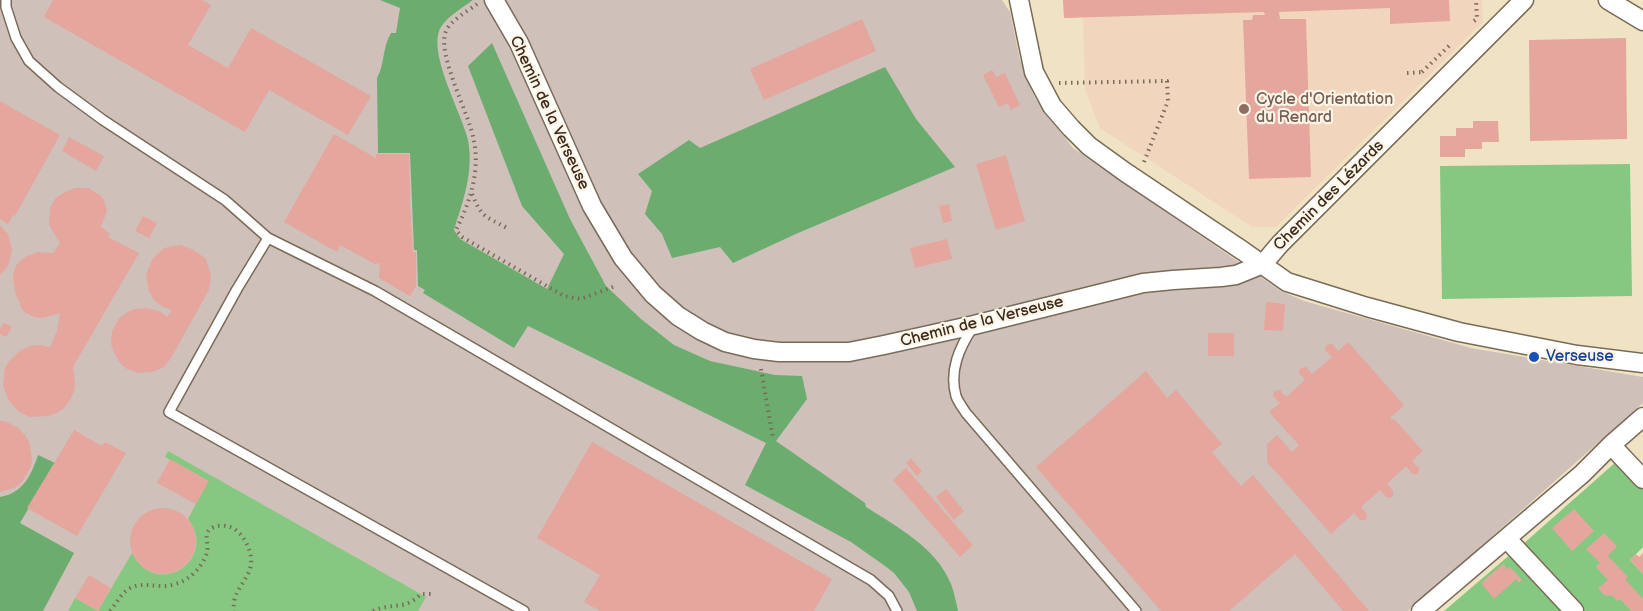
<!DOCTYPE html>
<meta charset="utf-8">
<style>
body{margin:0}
canvas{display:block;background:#f0e3c3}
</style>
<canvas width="1643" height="611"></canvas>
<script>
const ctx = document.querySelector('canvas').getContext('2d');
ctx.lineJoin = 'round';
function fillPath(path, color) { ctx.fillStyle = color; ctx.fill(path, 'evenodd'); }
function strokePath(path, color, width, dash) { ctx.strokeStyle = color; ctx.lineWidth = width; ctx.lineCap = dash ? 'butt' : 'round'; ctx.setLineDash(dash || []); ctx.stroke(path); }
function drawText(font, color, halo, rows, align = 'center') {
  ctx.font = font + ' "Balsamiq Sans",sans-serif'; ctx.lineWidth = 4.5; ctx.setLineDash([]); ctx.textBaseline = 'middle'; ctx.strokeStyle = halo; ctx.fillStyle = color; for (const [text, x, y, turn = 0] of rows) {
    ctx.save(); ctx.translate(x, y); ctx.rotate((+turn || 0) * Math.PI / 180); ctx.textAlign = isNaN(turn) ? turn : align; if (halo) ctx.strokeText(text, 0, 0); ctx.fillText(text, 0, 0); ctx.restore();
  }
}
fillPath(new Path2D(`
 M1063 0H1482L1483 22 1276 227H1252L1100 128 1085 90 1083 17 1064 18Z`), '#f2d5bd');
fillPath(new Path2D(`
 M0 0H1002L1010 12 1020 60 1035 98 1073 148 1281 291 1304 301 1471 348 1643 377V403L1408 611H0Z`), '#cfc1ba');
fillPath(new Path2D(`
 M1630 164 1632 296 1442 299 1440 166Z
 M168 451 426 597 418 611H68L75 598 98 611 132 553C157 601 219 559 188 519L208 481 165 457Z
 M1617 461 1643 490V547L1630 560 1643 574V611H1584L1522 545Z
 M1512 553 1566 611H1444Z`), '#86c881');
fillPath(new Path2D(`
 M380 0H473C462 8 448 16 441 27 426 51 462 113 468 140 474 172 463 201 454 230L460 239 547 289 564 254 522 206 468 66 492 43 570 219 606 286 641 319 674 345 710 361 775 375 802 376 807 399 776 441 865 503 866 507C897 527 936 547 951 584 954 592 956 602 958 611H917L909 592 894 573 885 566 851 542 745 485 766 443 528 326 514 348 423 293 425 290 418 286 417 250H414L410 153H378L377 78C385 64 382 48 391 33H396L400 8Z
 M885 67 916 119 955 167 798 233 733 263 720 247 672 258 662 234 645 214 652 191 638 174 689 140 700 148Z
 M38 455 55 463 20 523 74 553 43 611H0V497C23 493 31 476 38 455Z`), '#6cac6f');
fillPath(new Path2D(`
 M53 0H202L211 5 188 45 228 68 251 28 371 96 348 135 269 90 245 132 44 17Z
 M1063 0H1449L1450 21 1390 24V8L1279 12 1280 19H1306L1311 177 1249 179 1243 20H1252L1253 15H1265L1264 12 1064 18Z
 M862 19 876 51 764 100 750 69Z
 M1626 38 1627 139 1530 141 1529 40Z
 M992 70 996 77 1005 73 1020 105 1011 110 1008 103 999 107 983 75Z
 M0 101 60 135 15 216 13 215 8 224 0 219Z
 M1473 121H1498L1499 142H1482V149H1465V157H1440V136H1456V128H1473Z
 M334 134 376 158V154H409L410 202 413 253 416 252V286L410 296 379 278 380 263 375 264 340 245 337 252 284 222Z
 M69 137 104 156 96 171 62 151Z
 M1006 155 1025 221 996 230 976 164Z
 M75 188H88L100 195 104 200 107 211 101 227 110 234 108 237 139 253 73 367 75 384 74 392 70 400 64 408 57 413 48 416 30 417 19 412 9 401 3 386 5 368 10 360 21 350 31 346 41 345 50 347 57 331 60 313 43 318 34 317 23 311 15 292 13 278 14 271 17 264 25 257 38 252 53 253 60 243 49 225 50 208 55 199 63 193Z
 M949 204 952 221 943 223 939 206Z
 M143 216 157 223 149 238 135 231Z
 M0 225 8 234 12 250 8 266 0 275Z
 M947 239 952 259 915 268 910 248Z
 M181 245 194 250 206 259 211 276 209 290 171 358 164 367 152 372 138 373 127 369 119 362 113 350 111 344 112 331 119 318 128 312 135 309 148 308 161 312 167 317 172 310 163 307 154 300 149 291 146 274 153 258 163 249 168 247Z
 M1266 302 1285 304 1283 331 1264 330Z
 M4 323 12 327 6 337 0 334V329Z
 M1208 333H1234V356H1208Z
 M1348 342 1404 405 1390 418 1392 420 1394 419 1423 451 1412 461 1419 468 1418 474H1412L1406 466 1387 484 1393 491V496L1390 498 1386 497 1380 490 1361 507 1367 514 1366 520H1360L1354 513 1331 534 1267 462V444L1277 435 1292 452 1299 445 1269 412 1280 403 1273 396 1274 391 1280 390 1286 397 1305 380 1299 373 1300 368 1306 367 1312 374 1332 357 1325 350 1326 345 1332 344 1338 351Z
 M1146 371 1167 398 1176 390 1222 444 1212 452 1241 486 1253 475 1369 611H1343L1295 554 1229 611H1161L1036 467Z
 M0 421 7 422 17 427 24 434 29 441 32 459 31 467 21 483 14 488 0 492Z
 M74 430 102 446 105 442 126 453 77 536 27 508Z
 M592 442 832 579 814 611H600L584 602 600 575 537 538Z
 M911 458 922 471 917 476 906 463Z
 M170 459 209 481 196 504 157 483Z
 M906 468 973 545 960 557 893 480Z
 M946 489 964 511 954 520 936 497Z
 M130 541a33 33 0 1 1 66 0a33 33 0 1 1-66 0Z
 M1574 509 1594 531 1572 551 1552 528Z
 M1604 533 1617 546 1608 556 1628 577 1625 579 1643 599V611H1631L1620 599 1617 601 1613 596 1604 595 1598 588 1608 580 1596 567 1600 563 1586 549Z
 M1643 553V574L1630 560 1636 554 1639 557Z
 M1503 564 1507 569 1510 567 1522 580 1519 583 1516 579 1494 599 1481 583Z
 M89 575 111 588 98 611 75 598Z`), '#e4a69d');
const service = new Path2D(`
 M6 0V7L16 38 29 61 58 87 103 120 225 200 268 238 375 291 871 580 889 596 897 611
 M268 238 237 289 169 412 524 611
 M973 327C959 348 949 371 956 396 958 402 963 408 966 413L1136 611`);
const minor = new Path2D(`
 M494 0 519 43 592 206 623 258 653 294 678 316 702 331 725 342 754 349 779 352H849L884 345 974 325 1143 283 1173 280 1221 277 1236 275 1263 264 1280 244 1524 0
 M1019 0 1034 72 1052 106 1071 128 1089 146 1125 172 1243 251 1287 282 1367 307 1459 332 1577 355 1643 363
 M1608 0 1643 21
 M1611 445 1643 479
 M1507 539 1574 611
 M1421 611 1582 474 1611 445 1643 417`);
strokePath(service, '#7a6b58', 12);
strokePath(minor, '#7a6b58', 21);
strokePath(new Path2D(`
 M477 4C468 11 451 20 446 31 436 54 470 115 474 141 480 172 470 202 456 230L462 237 564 296 581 299 615 286
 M1474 21 1477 19 1476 0
 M1422 72 1452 43
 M1407 73 1424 72
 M1059 83 1167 81 1168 101 1144 162
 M472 194C482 218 485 216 507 228
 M761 369 773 439
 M110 611C116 604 120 595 127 590 138 582 150 586 163 586 171 586 181 583 188 578 196 573 205 561 207 552 209 545 204 536 209 530 214 526 220 525 226 526 234 527 240 533 244 539 266 576 230 582 234 611
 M373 611C393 602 404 611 421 594H435`), '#7a6b58', 4, [1.5, 4.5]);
strokePath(service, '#fff', 9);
strokePath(minor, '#fff', 18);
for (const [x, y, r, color] of [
 [1244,109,6,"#8d6e63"],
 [1534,357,6,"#1a4fb4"]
]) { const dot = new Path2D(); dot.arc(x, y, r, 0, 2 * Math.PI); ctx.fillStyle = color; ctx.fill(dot); strokePath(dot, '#fcf5e5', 2); }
drawText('16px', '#785e54', '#fcf5e5', [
 ["Cycle d'Orientation",1256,100],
 ["du Renard",1256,118]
], 'left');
drawText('16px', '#3b2a1e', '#fcf5e5', [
 ["Chemin de la Verseuse",549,113,65],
 ["Chemin des Lézards",1329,196,-45],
 ["Chemin de la Verseuse",982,322,-14]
]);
drawText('16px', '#164399', '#fcf5e5', [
 ["Verseuse",1546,357]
], 'left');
</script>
